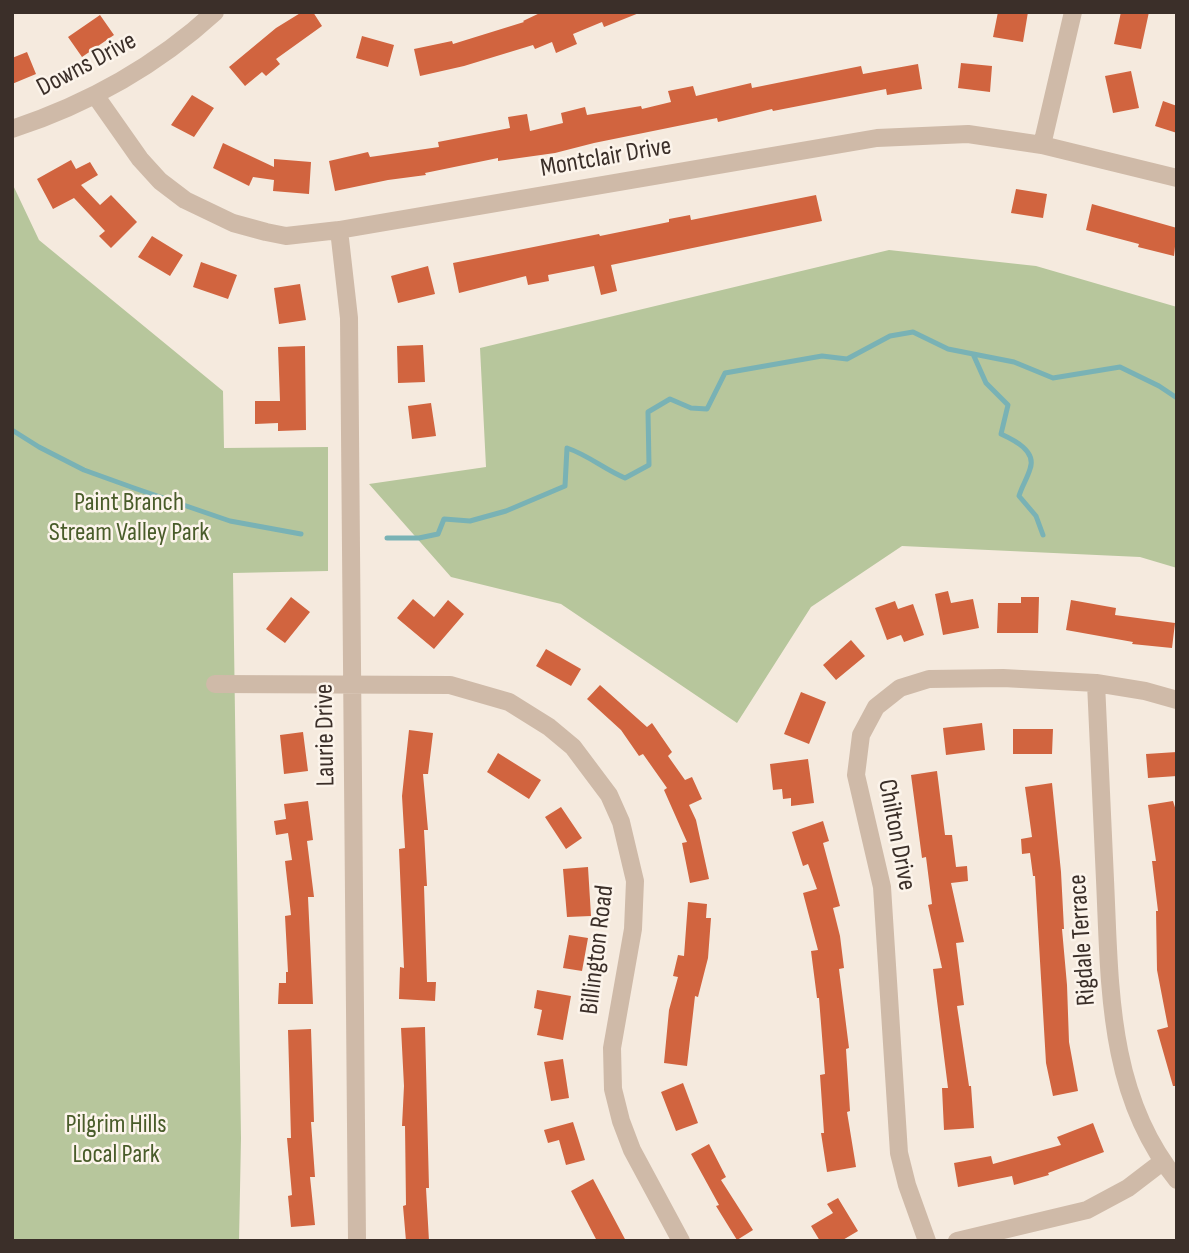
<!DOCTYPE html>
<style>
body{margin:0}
#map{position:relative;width:1189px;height:1253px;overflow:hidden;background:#f5eade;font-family:"Sofia Sans Condensed",sans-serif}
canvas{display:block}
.frame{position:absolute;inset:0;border:14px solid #3b2f29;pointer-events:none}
</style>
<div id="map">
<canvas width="1189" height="1253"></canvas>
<div class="frame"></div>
</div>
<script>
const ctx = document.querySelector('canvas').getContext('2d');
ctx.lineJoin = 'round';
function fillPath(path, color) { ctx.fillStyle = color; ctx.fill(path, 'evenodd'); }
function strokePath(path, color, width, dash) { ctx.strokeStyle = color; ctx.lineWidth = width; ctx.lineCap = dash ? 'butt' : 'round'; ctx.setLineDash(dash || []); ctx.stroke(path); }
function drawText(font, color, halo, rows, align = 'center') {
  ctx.font = font + ' "Sofia Sans Condensed",sans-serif'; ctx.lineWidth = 5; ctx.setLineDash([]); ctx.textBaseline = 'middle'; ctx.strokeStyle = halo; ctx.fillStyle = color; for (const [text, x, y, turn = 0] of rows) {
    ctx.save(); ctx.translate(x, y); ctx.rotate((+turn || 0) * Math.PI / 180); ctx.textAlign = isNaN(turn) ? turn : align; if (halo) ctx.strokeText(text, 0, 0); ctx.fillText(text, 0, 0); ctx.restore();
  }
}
fillPath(new Path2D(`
 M12 183 39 240 223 391 224 448 328 447V571L233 573 241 1138 239 1241H12Z
 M889 250 1036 266 1177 307V568L1140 557 902 546 811 607 737 723 561 604 451 577 369 484 486 467 480 348Z`), '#b7c69c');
strokePath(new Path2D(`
 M973 354 986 383 1008 405 1001 434C1014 440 1037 451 1030 469 1027 479 1022 486 1019 496L1036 516 1043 535
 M12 430 39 447 84 470 134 488 230 521 301 534
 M387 538H419L438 534 444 519 470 521 506 511 565 486 567 448C588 455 604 469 625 478L649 465 648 412 670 399 691 408 707 409 725 373 822 356 847 359 890 336 913 332 948 349 1014 362 1053 378 1120 367 1159 386 1177 398`), '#79b2b5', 5);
fillPath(new Path2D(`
 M302 12H313L322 26 276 59 280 64 266 76 262 72 245 86 229 67 276 28Z
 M542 12 639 13 604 27 602 22 573 34 577 44 556 53 552 42 535 49 533 45 464 66 420 76 414 49 452 41 453 44 524 22 523 21Z
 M998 12H1028L1023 42 993 37Z
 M1121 12H1149L1141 49 1114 44Z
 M100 15 114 35 82 57 68 37Z
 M362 36 394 45 388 67 356 58Z
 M27 52 36 74 12 84V58Z
 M961 63 992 66 990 92 958 88Z
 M918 64 922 89 887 95 886 89 773 111 772 109 718 122 717 118 594 143 555 153 498 161V158L425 173 426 175 388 180 335 191 329 161 368 152 370 157 439 147 438 142 510 128 508 117 527 114 530 131 563 123 561 113 585 107 587 115 641 106 642 109 671 102 668 91 693 86 696 96 751 83 752 88 861 66 863 74Z
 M1131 71 1139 108 1113 113 1105 76Z
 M192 95 214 108 194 137 171 125Z
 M1163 101 1177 106V133L1155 126Z
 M223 143 274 167V159L311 162 309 194 273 191 274 180 253 177 249 186 213 168Z
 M71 160 76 169 90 162 98 175 81 185 100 205 111 195 137 222 111 248 99 236 105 231 74 198 53 209 37 179Z
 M1016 189 1047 194 1043 218 1011 213Z
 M816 195 822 221 611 265 617 291 601 295 594 266 548 275 549 281 528 285 526 276 459 293 453 263 599 234 600 236 669 222V219L690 215 691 220Z
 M1092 204 1177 228 1174 256 1138 247 1139 244 1086 230Z
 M152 236 183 255 170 276 138 257Z
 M201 262 237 275 228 299 193 287Z
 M428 266 435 294 398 303 391 276Z
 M300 284 306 320 279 324 274 288Z
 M423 345 425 382 398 383 397 346Z
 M305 346 306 430 278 431V423L255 424V401H280L278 347Z
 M431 403 436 436 412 439 408 406Z
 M948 591 951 603 973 599 979 628 943 635 935 594Z
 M291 597 310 612 285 643 266 629Z
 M1021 597H1039L1038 633H997L998 603H1021Z
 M413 599 434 617 448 600 464 614 434 649 397 618Z
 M1071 600 1116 608 1115 615 1175 623 1172 648 1132 644 1133 642 1066 630Z
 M895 601 898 609 913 604 924 635 904 642 901 635 887 640 875 608Z
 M851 640 865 656 836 680 823 665Z
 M546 649 581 669 571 686 536 666Z
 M600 685 647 727 652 723 672 752 668 756 685 780 692 777 702 799 689 805 696 820 709 879 690 883 682 843 687 842 664 790 667 788 643 754 639 756 621 730 587 699Z
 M801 692 826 702 809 744 784 734Z
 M982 723 985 750 946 755 943 728Z
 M1013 729H1053L1052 754H1013Z
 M409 730 433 733 428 774H423L428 830H424L427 886H424L427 982H436L435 1001 399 999 400 967 404 968 399 849 405 848 402 796Z
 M303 732 308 771 284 774 280 735Z
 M1177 752V776L1148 778 1146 754Z
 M498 753 541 780 529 799 487 772Z
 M808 759 814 803 791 806V798L783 799 782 789 773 790 770 764Z
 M937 771 945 835H952L956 867 967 866 968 881 951 883 964 942 956 943 964 1005 957 1006 969 1086H971L974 1128 944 1130 942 1088H948L933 969 942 968 928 905 932 904 926 857 922 858 911 775Z
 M1052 783 1061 872 1064 929H1062L1067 985 1069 1042 1078 1091 1053 1096 1046 1063 1035 876H1033L1030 853 1022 854 1021 839 1032 837 1025 787Z
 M308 801 313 840 307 841 314 897H308L313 1004H278L279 983H286V972H288L285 916 291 915 285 861 292 860 288 833 276 835 274 821 286 819 284 804Z
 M1173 801 1177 814V1086H1173L1157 1030 1168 1027 1157 970 1156 911H1158L1152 861H1156L1148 805Z
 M561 807 582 838 566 849 545 817Z
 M823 821 829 841 823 843 840 906 833 908 840 936 844 968 839 969 849 1048 846 1049 850 1111 847 1112 856 1167 827 1172 821 1133H824L820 1075 825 1074 819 998H817L811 951 818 950 803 893 817 889 808 864 803 866 792 832Z
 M588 867 591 916 567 917 563 869Z
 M688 902 707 904 706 918H711L708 958 698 997 695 996 687 1066 664 1063 669 1010 678 977 673 976 678 955 684 956Z
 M569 935 588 938 582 971 563 968Z
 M537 990 571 996 563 1040 537 1035 542 1010 534 1008Z
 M425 1027 429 1188H426L429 1241H406L403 1206 406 1205 405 1126H402L404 1086 401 1028Z
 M311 1029 314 1122H311L315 1177H310L315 1225 291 1227 288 1196 292 1195 287 1138H291L288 1030Z
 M563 1059 569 1098 551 1101 544 1062Z
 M683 1083 698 1123 676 1131 661 1092Z
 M573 1122 585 1160 566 1165 559 1140 548 1143 544 1130Z
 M1093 1123 1104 1152 1048 1173 1049 1175 1014 1185 1012 1176 958 1187 954 1163 991 1156 993 1164 1061 1145 1057 1137Z
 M709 1144 726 1177 721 1180 753 1230 737 1240 716 1206 719 1205 691 1154Z
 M593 1179 626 1241H597L571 1191Z
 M838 1198 858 1231 841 1241H820L811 1226 833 1213 827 1204Z`), '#d1643f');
strokePath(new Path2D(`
 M95 95 140 159 160 181 185 200 233 223 266 232 286 236 339 230 877 138 968 134 1042 145 1177 178
 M12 129C88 104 156 66 215 12
 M1042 145 1073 12
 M339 230 349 318 357 1241
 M1096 683C1099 748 1102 814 1105 880 1110 984 1107 1095 1177 1180
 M215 684 450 685 509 702 549 727 573 747 609 795 621 822 635 881 633 929 612 1048 613 1089 621 1121 632 1150 681 1241
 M927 1241 907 1185 899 1153 882 887 856 775 861 735 876 707 900 688 929 679 1003 678 1096 683 1145 691 1177 700
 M957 1241 1087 1210 1128 1188 1162 1162`), '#cfbaa8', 18);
drawText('26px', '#3b2f29', '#fcf4eb', [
 ["Downs Drive",87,65,-28],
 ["Montclair Drive",606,158,-10],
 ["Laurie Drive",326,735,-91],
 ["Chilton Drive",896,835,79],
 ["Rigdale Terrace",1083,940,-94],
 ["Billington Road",598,950,-83]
]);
drawText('26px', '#495c2a', '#fcf4eb', [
 ["Paint Branch",129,503],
 ["Stream Valley Park",129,533],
 ["Pilgrim Hills",116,1125],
 ["Local Park",116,1155]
]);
</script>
